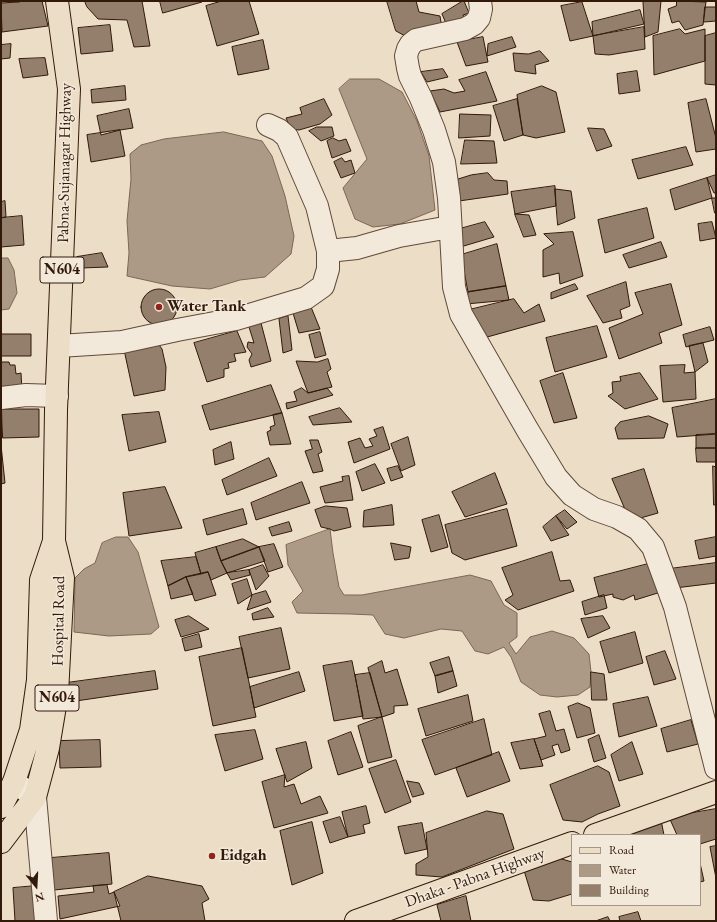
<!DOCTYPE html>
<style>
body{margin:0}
#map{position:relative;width:717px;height:922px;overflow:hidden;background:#ecddc6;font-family:"EB Garamond",serif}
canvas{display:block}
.frame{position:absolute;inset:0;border:2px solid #32190a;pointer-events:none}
.legend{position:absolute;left:571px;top:834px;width:130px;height:72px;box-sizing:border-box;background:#f3e9da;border:1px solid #a69687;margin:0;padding:5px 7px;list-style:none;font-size:12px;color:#32190a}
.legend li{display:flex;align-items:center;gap:8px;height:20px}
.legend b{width:20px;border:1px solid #a69687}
.north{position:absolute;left:16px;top:866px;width:40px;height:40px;-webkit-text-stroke:3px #f3e9da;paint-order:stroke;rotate:162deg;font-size:11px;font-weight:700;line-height:16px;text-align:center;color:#32190a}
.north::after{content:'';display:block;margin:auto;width:14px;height:18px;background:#32190a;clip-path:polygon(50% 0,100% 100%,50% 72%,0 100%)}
</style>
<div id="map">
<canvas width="717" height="922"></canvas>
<div class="frame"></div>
<ul class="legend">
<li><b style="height:5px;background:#ecddc6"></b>Road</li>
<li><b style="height:11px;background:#ad9a86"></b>Water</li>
<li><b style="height:11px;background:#937f6c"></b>Building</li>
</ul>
<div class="north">N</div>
</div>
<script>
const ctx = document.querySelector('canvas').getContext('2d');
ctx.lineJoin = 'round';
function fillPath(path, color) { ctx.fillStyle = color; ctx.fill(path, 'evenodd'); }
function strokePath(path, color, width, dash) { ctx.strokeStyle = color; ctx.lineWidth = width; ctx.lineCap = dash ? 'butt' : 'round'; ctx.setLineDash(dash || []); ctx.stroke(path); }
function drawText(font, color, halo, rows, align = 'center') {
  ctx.font = font + ' "EB Garamond",serif'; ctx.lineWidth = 3; ctx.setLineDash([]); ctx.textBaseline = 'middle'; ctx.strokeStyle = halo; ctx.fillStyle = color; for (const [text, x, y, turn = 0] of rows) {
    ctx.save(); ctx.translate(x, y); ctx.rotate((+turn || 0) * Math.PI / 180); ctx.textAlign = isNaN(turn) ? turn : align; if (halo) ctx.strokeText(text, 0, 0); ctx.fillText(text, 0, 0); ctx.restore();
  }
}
const water = new Path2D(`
 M350 79H379L402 92 417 121 429 156 435 210 400 224 373 227 355 219 343 188 367 159 339 89Z
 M224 132 262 141 272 156 285 196 294 236 291 254 265 277 240 280 210 289 172 286 127 276 129 253 127 221 131 179 130 154 141 145 164 139Z
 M1 258H8L14 270 17 293 9 309 1 310Z
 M330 529 333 553 339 587 344 595H362L470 575 491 581 504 605 517 613V637L509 643 516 654 530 637 552 631 574 638 589 654 591 672 590 687 578 695 557 697 540 695 521 682 511 657 504 647 488 654 475 651 462 631 441 629 404 638 385 634 373 615 351 614 297 613 292 602 303 591 288 565 286 545Z
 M116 537H128L138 552 159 627 151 634 109 636 74 632 75 578 84 569 95 563 102 543Z`);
fillPath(water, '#ad9a86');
strokePath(water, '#7c6654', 1);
const building = new Path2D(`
 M18 1H42L48 26 2 32 1 3 19 2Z
 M85 1H142L150 46 134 47 127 20 98 19 87 7Z
 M160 1H201L202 2 163 13Z
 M222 1H249L259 34 217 46 206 6Z
 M387 1H416L419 12 440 16 442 28 407 37 396 31Z
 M463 1H464L469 13 463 15 465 21 448 28 442 14Z
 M661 1 658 32 645 37 643 2Z
 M677 1 706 2 703 25 685 30 679 21 672 23 668 9 676 6Z
 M582 2 593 36 570 41 561 6Z
 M705 7H716V21L704 22Z
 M640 10 644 24 593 36 592 22Z
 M110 25 113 51 81 54 78 28Z
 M644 27 645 49 609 55 595 54 593 36Z
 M680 29 685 34 705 29V61L654 75 653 36Z
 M716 33V85L705 84V36Z
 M483 37 488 62 466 66 457 42Z
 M512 37 516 47 487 56 488 44Z
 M263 40 269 69 238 75 232 47Z
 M11 44 10 58 1 59V45Z
 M540 51 549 61 535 65 536 74 515 71 513 53 528 54Z
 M45 58 48 75 23 78 19 59Z
 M443 69 448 77 427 82 421 72Z
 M637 71 640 91 619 94 617 74Z
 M486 72 497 101 440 112 430 91 444 89 454 93 465 91 459 80Z
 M125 86 126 100 92 103 91 90Z
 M542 86 556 92 565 132 536 138 523 135 517 95Z
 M324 99 332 115 320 124 299 130 291 129 286 118 302 114 300 108Z
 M517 99 523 135 504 141 493 106Z
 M706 99 716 138V149L696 152 688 103Z
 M129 109 133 128 120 130 101 135 97 116Z
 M460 114 491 115 490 136 459 138Z
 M317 127H332L334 136 321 141 309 131Z
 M588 128 604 129 612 146 597 151Z
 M120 130 125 156 91 162 87 135Z
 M333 138 339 141 346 139 351 151 332 158 327 141Z
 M465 140 494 141 497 163 461 164Z
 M686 147 693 165 638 179 632 160Z
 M342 158 345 162 351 160 355 173 341 178 334 162Z
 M488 173 494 180 507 181 508 194 459 201 455 180 471 175Z
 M716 175V193H714L707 178Z
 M707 178 712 198 675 210 670 190Z
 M555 186 556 206 515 214 511 192Z
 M555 189 571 191 575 218 558 225Z
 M712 198H716V213H715Z
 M5 201 6 217 1 218V202Z
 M647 208 654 238 605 253 598 220Z
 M515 214 529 215 536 235 524 237Z
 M22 216 24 245 1 247V218Z
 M485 222 494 237 457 248 456 230Z
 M712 222 716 238 700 241 698 224Z
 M573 232 583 276 560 284 559 273 543 277V250L554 244 544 234Z
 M661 242 667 257 629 268 623 255Z
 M497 244 506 286 468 292 461 255Z
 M102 253 108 267 81 268 77 257Z
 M626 282 630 306 620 310 622 318 603 323 587 296Z
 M575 284 578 289 551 299V293Z
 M671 284 682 325 659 333 662 343 619 359 609 328 643 314 635 293Z
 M506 286 509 300 466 304 468 292Z
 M141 307a18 18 0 1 1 36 0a18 18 0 1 1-36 0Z
 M514 299 524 313 539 304 545 321 480 339 469 310Z
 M311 307 320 329 299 333 293 313Z
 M288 316 292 350 283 353 279 319Z
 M261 323 271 361 251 367 249 360 252 354 247 347 248 342 254 343 249 327Z
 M597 326 607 357 555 372 546 338Z
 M710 327 714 340 686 347 683 335Z
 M237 331 246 352 234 354 236 361 228 363 229 368 224 369V377L207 382 194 343Z
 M320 332 326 355 315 358 309 335Z
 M1 334H31V356H1Z
 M154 338 162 349 166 367 165 390 134 396 123 345Z
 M703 343 708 362 695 372 689 346Z
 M328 359 331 369 327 372 332 387 308 393 296 361 317 362Z
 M1 362H9L10 365H15L16 374 21 373 22 391 1 392Z
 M685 365 684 373 695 372 696 399 663 402 660 366Z
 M563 373 577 418 554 423 540 381Z
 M640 373 658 399 625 409 608 396 613 393 612 382 621 381 620 377Z
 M271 385 282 413 210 430 202 406Z
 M302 388 308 393 327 388 333 395 287 409 286 403 297 401 294 392Z
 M716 399V434L677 437 672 408Z
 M340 408 352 422 313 425 309 417Z
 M2 409H39V437L3 438Z
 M159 412 166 442 129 451 122 415Z
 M282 413 291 444 270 445 267 432 271 430 270 427 275 425 273 415Z
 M649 416 668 424 664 438 618 439 615 428 620 422Z
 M383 427 390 449 354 463 348 442 360 438 365 448 373 446 369 439 377 436 374 430Z
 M716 434V448H696V435Z
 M408 437 415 465 401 471 391 444Z
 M310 440H318L322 452 318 454 323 471 313 473 305 451 312 449Z
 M231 442 234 459 215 465 213 450Z
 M1 445 5 483 1 484Z
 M696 448H716V462H697Z
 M269 458 277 476 227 495 222 480Z
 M375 464 385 483 362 491 356 472Z
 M398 466 403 477 391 481 387 469Z
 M713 466 716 467V505H714Z
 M644 469 658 513 630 521 612 479Z
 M495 473 507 504 465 517 452 492Z
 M349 476 353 500 325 503 320 487 343 481 342 477Z
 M302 482 310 503 256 520 251 503Z
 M165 487 182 528 129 536 123 493Z
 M392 505 394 525 363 527 364 511Z
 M326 506 347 508 351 527 334 531 330 529 321 527 315 510Z
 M243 509 247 524 207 535 203 520Z
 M507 509 517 546 465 560 452 553 445 525Z
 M565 510 577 522 567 529 556 516Z
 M439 515 448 547 431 552 422 520Z
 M556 516 569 535 551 541 543 527Z
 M289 522 292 531 272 536 269 528Z
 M716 537V556L699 559 695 541Z
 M243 539 259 547 221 561 216 547Z
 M391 543 411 547 409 558 395 560Z
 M274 544 283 567 268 572 259 547Z
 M216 547 221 561 227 573 211 580 208 572 201 574 195 553Z
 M259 547 265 561 227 573 221 561Z
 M552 552 560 581 570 580 574 591 518 610 505 600 513 595 502 568Z
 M196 557 201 574 186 577 168 586 161 561Z
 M652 563 661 592 635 600 634 595 623 600 613 597V594L599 597 594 578Z
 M716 563V583L675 588 669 569Z
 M263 565 269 576 256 590 249 570Z
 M249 570 250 575 231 580 227 573Z
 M208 572 216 595 195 601 186 577Z
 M186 577 193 594 171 599 168 586Z
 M247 579 252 595 238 604 232 584Z
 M266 591 271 602 247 610 252 595Z
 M604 595 607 608 585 615 582 602Z
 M268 608 274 617 253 620 252 614Z
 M189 616 209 629 181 637 175 620Z
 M603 616 610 628 588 638 581 619Z
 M281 628 290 669 248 678 239 637Z
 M635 632 643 663 609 673 600 642Z
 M199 634 202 647 185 651 182 639Z
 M242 648 256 717 213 726 199 657Z
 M665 651 676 679 654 685 646 657Z
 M449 657 453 671 435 676 430 663Z
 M352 661 363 716 334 721 323 666Z
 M382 661 385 673 397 669 408 705 394 706V713L382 717 368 668Z
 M155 671 158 689 69 702 66 683Z
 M453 671 457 686 438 693 435 676Z
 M299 672 305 691 254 708 250 687Z
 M591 672 604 674 607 700H592Z
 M370 673 382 717 363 719 355 675Z
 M468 695 473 721 426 736 418 709Z
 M648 697 657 726 619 737 613 704Z
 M578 703 590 708 595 733 577 738 568 707Z
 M550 711 556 731 564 729 570 750 561 753 558 744 552 746 555 755 541 760 534 739 546 736 539 714Z
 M382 717 392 757 368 763 358 726Z
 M484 719 492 755 435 775 422 740Z
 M691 720 698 744 667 752 661 729Z
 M255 730 263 759 225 771 215 735Z
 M351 732 363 767 338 775 328 741Z
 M599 735 606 758 594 762 588 740Z
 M534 739 543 766 520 769 511 743Z
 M100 740 101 767 60 768 59 741Z
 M306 742 312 768 287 782 276 749Z
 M632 742 643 774 619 781 611 755Z
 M499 752 510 781 467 797 456 768Z
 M396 760 411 802 385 813 369 769Z
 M598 766 609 772 620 806 598 814 582 822 563 820 550 785Z
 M285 775 284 787 294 784 301 804 320 796 328 813 274 828 262 782Z
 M407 781 419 783 424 794 413 797Z
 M366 806 370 823 363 825 365 833 348 837 342 812Z
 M716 809V839L700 844V835H677L669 817Z
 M487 811 503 814 514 849 442 877 416 875V864L428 857 426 833Z
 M340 817 348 837 330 843 323 822Z
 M661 820 664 835H618Z
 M312 822 323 873 292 885 280 831Z
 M422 823 427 849 405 854 398 827Z
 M716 846V878L710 847Z
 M109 853 112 884 54 890 51 858Z
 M555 857 572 862V894L549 901 533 900 523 867Z
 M700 863 704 881 700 882Z
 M148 876 202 886 209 899 202 903 205 921H121L114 892Z
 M107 885 109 894 114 892 120 906 60 919 58 896 94 892 93 886Z
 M36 886 38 921H15L13 888Z
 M466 896 471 921H441L437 905Z
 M638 912 641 921H620L619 917Z
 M608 917 610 921H596Z`);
fillPath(building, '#937f6c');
strokePath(building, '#32190a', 1);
const minor = new Path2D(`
 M480 1 481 9 479 18 474 24 465 29 416 40 411 44 408 49 406 56 408 68 410 76 421 98 434 130 444 162 449 198 454 287 461 314 527 429 556 477 572 495 594 509 617 517 638 529 653 547 675 607 716 768
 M268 125 279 130 287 137 317 206 328 251
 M59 346 122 342 177 330 236 319 306 298 323 286 328 269V251L357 248 399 236 450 227
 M1 398 26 395 57 396
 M14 782 35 797 46 921`);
const major = new Path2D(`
 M595 835 716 792
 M356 921 572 843`);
const highway = new Path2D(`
 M1 807 14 782 31 730 38 680 41 580 54 541
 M1 842 35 797 48 748 57 694 63 578 54 541 56 410 69 89 57 1`);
strokePath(minor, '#604a39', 24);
strokePath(major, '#32190a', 24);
strokePath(highway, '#32190a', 24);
strokePath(minor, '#f3e9da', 22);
strokePath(major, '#ecddc6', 22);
strokePath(highway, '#ecddc6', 22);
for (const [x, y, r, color] of [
 [159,307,4,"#8f2418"],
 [212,856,4,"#8f2418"]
]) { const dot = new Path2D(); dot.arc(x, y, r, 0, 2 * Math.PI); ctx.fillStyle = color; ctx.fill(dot); strokePath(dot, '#f3e9da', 1.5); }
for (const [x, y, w] of [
 [62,270,44],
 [57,698,44]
]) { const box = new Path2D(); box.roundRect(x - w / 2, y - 13, w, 26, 3); ctx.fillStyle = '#f3e9da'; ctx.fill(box); strokePath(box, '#32190a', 1); }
drawText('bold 15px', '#32190a', null, [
 ["N604",62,270],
 ["N604",57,698]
]);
drawText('16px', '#32190a', '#f3e9da', [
 ["Pabna-Sujanagar Highway",65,163,-89],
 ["Hospital Road",59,621,-89],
 ["Dhaka - Pabna Highway",475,878,-20]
]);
drawText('bold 16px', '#32190a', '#f3e9da', [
 ["Water Tank",167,307],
 ["Eidgah",220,856]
], 'left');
</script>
